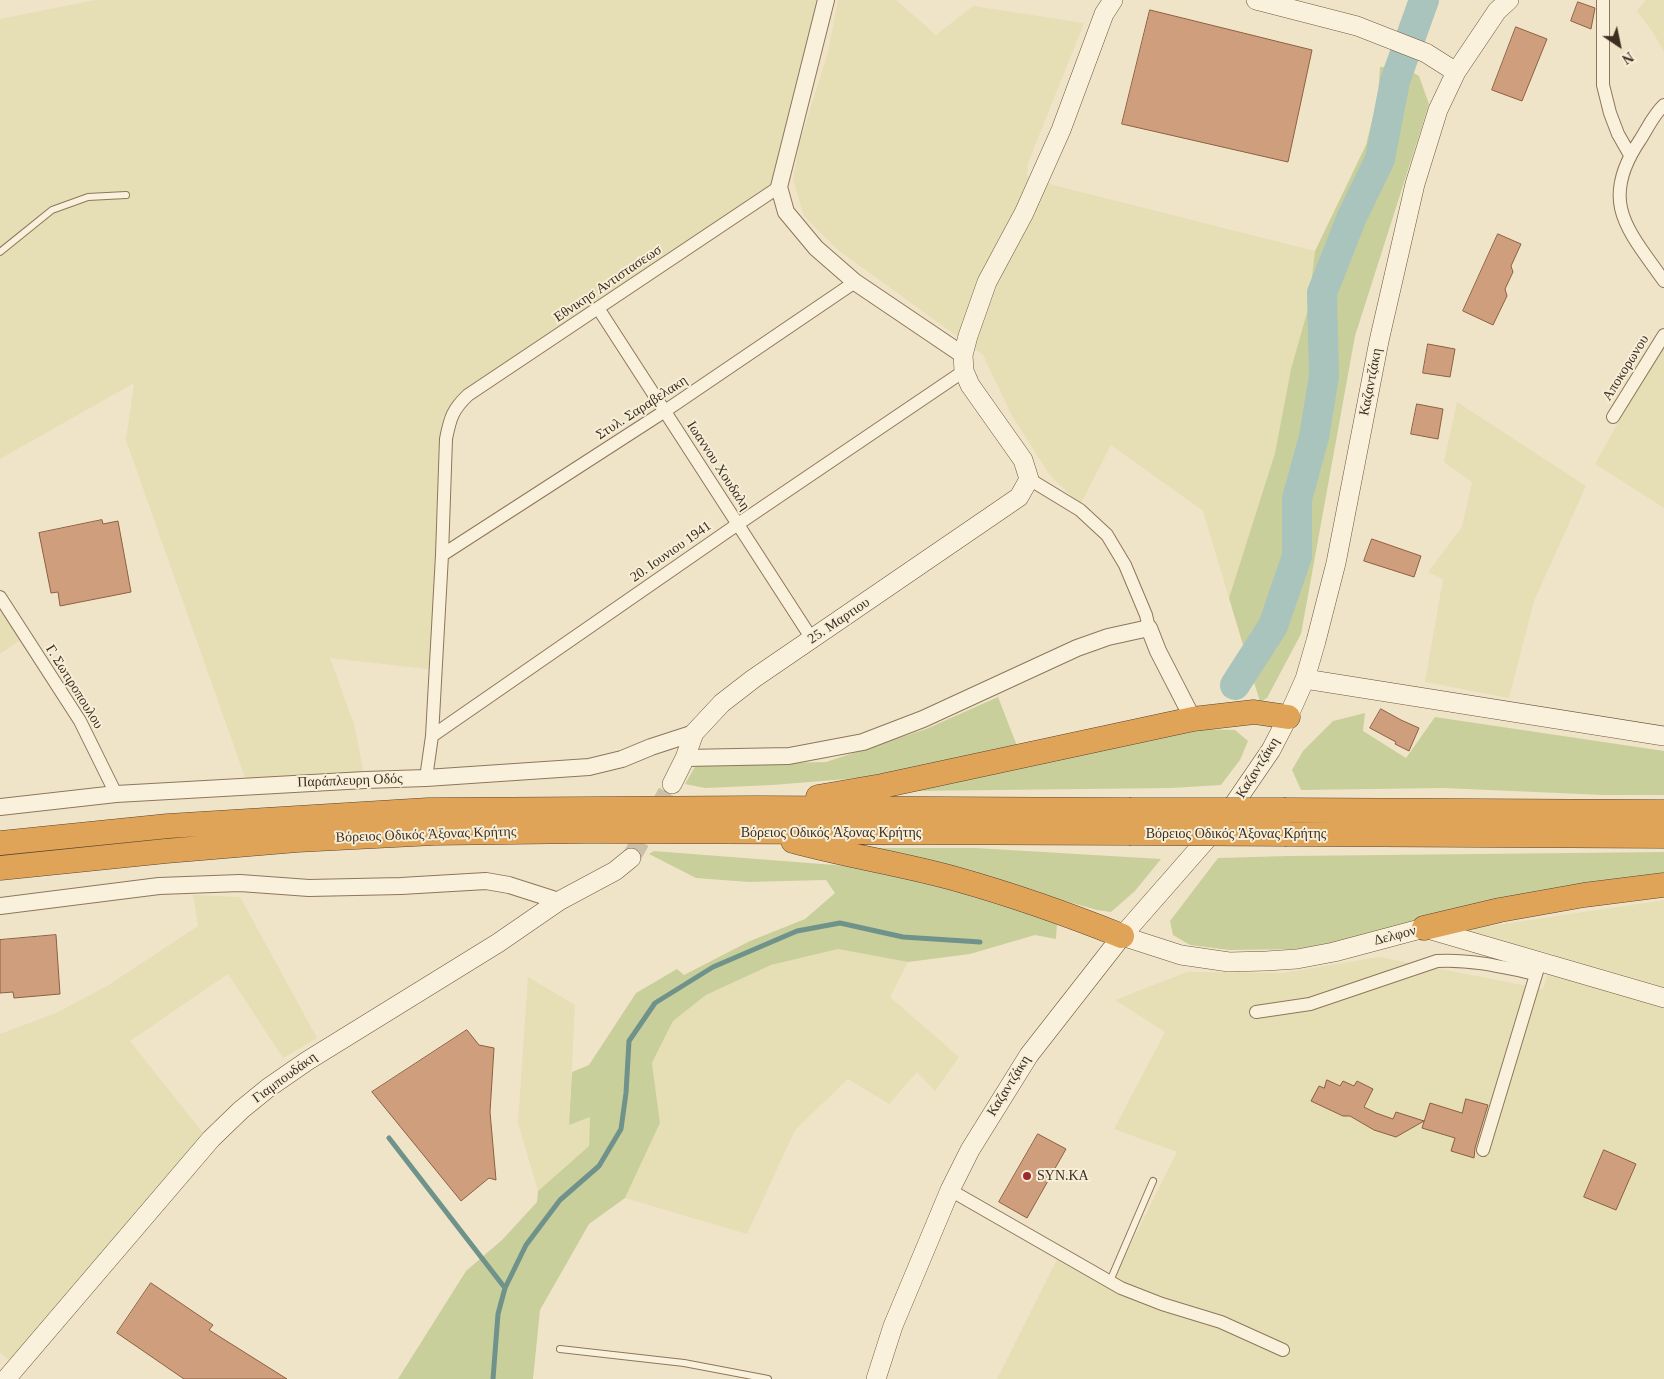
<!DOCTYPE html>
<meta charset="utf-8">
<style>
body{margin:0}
#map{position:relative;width:1664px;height:1379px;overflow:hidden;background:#f0e4c8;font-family:"Times New Roman",serif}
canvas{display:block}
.north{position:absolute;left:1594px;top:20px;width:50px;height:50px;-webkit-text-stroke:4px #f7eed8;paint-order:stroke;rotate:146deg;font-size:14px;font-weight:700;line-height:20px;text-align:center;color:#3d2e20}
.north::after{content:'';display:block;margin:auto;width:18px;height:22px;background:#3d2e20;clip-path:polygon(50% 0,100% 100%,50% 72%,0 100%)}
</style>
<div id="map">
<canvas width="1664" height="1379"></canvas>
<div class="north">N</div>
</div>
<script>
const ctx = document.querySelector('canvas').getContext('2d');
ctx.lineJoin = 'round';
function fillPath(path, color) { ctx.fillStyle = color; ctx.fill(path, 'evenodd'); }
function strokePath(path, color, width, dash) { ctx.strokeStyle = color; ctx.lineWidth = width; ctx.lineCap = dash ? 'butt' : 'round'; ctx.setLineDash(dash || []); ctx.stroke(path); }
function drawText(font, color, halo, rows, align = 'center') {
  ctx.font = font + ' "Times New Roman",serif'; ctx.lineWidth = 4; ctx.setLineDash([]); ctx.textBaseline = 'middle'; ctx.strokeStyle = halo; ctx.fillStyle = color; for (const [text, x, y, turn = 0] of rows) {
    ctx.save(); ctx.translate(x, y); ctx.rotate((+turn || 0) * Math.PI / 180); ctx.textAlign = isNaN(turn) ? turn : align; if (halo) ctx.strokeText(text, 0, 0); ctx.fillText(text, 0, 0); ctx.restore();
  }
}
fillPath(new Path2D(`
 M95 0H826L779 187 468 395 449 420 436 670 330 658 354 724 365 780 248 786 126 440 134 383 0 459V19Z
 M838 0H896L936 35 973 6 1084 23 1028 163 1027 176 1053 185 1315 251 1308 309 1291 369 1275 453 1229 598 1203 511 1111 445 1080 505 1049 474 1011 414 983 355 838 250 804 216 793 180 799 145 828 52Z
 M1646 0H1664V52L1654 34 1637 11Z
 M1664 341V508L1595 464Z
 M1457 402 1586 486 1534 601 1509 698 1425 682 1443 579 1428 572 1462 527 1472 482 1444 462Z
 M5 611 22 639 0 654V613Z
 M193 895 240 897 317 1038 283 1058 228 974 130 1041 203 1133 11 1362 0 1353V1034L56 1013 107 986 198 926Z
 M1664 900V1379H997L1060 1253 1111 1284 1177 1152 1114 1129 1165 1032 1115 1000 1187 972 1282 973 1379 957 1543 989 1553 954 1456 931Z
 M838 949 908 962 890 997 959 1057 935 1091 917 1072 889 1104 848 1079 795 1130 747 1234 625 1198 660 1123 652 1063 673 1021 706 995 771 965Z
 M528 977 575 1005 569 1124 590 1116 589 1146 538 1191 518 1123Z`), '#e6deb5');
fillPath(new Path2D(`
 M1380 67H1404L1419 76 1429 104 1355 336 1301 634 1267 698 1260 702 1229 598 1275 453 1291 369 1308 309 1315 251 1366 145 1378 96Z
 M998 697 1019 751 883 776 773 785 705 788 685 784 696 765 826 762 926 729Z
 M1365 713 1363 731 1406 758 1435 717 1664 751V795H1604L1443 788 1301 790 1292 770 1303 751 1333 721Z
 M1198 729 1235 730 1248 741 1240 760 1221 785 1171 788 912 791Z
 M874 848H976L1161 859 1135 891 1111 912 1097 910Z
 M654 851 886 869 988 897 1057 923 1056 939 1035 935 970 954 908 962 838 949 771 965 706 995 673 1021 652 1063 660 1123 625 1198 589 1224 540 1310 533 1379H398L466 1271 502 1240 537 1202 538 1191 589 1146 590 1117 569 1125 572 1072 589 1065 636 993 677 969 684 975 750 941 805 919 835 893 826 880 749 882 696 878 649 854Z
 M1664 852V879L1308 949 1229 950 1190 945 1173 935 1170 921 1218 858 1288 856Z`), '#c9cf9b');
strokePath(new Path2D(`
 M389 1138 505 1288
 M493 1379 498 1314 505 1288 526 1245 560 1200 599 1166 621 1129 626 1093 629 1041 655 1003 713 967 797 931 840 923 903 937 980 942`), '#6f938a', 5);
strokePath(new Path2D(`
 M1235 685 1273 626 1297 556V499L1314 437 1324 376 1322 293 1351 219 1380 159 1395 81 1424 0`), '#a9c4bc', 30);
const building = new Path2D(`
 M1578 2 1595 8 1591 29 1571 21Z
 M1150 10 1312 50 1288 162 1122 124Z
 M1516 27 1547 39 1522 101 1492 90Z
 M1498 234 1521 244 1511 266 1513 272 1505 289 1507 296 1493 325 1463 311Z
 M1428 344 1455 349 1450 377 1423 373Z
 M1417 404 1443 409 1438 439 1411 434Z
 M102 520 103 524 118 521 131 592 60 606 58 592 51 593 39 533Z
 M1372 539 1421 556 1414 577 1364 561Z
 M1381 709 1401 720 1419 728 1409 751 1395 744 1396 742 1370 728Z
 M56 935 60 994 14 998 13 992 0 993V940Z
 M467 1030 479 1045 494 1048 490 1112 496 1180 489 1178 461 1201 372 1092Z
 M1327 1080 1340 1086 1343 1081 1354 1086 1357 1081 1373 1089 1364 1107 1376 1113 1393 1119 1396 1112 1424 1121 1396 1137 1374 1130 1350 1116H1343L1311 1101 1319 1086 1324 1088Z
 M1466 1099 1488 1105 1475 1148 1474 1158 1451 1151 1455 1138 1422 1128 1430 1103 1462 1113Z
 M1038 1134 1066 1149 1027 1218 999 1202Z
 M1604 1150 1636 1164 1616 1210 1584 1197Z
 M151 1283 213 1325 209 1330 287 1379H184L117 1333Z`);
fillPath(building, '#cf9f7d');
strokePath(building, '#8d5f41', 1);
strokePath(new Path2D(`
 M631 858 672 784`), '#ccc0a6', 19, [19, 9]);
const service = new Path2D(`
 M0 252 52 210 88 197 126 195
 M1110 1281 1153 1181
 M560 1349 684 1363 768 1379`);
const minor = new Path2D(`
 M1603 0V85L1610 113 1618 134 1630 155
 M1664 105C1654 114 1647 129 1640 140 1598 202 1628 230 1664 281
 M598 308 812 639
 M1613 417 1664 335
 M1029 479 1080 510 1107 535 1125 565 1146 615 1149 628
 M442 555 665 411 855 282
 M0 597 80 721 116 794
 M432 736 442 555 446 439C450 418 453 409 468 395L779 187
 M426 778 432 736 738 524 964 371
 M1256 1012 1310 1004 1437 961C1471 959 1503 967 1536 974
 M1483 1150 1538 968
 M950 1190 1121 1288 1162 1304 1221 1322 1283 1350`);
const tertiary = new Path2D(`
 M826 0 779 187 786 212 816 248 855 282 963 355
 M685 758 789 756 863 742 923 719 1077 648 1108 637 1149 628 1158 651 1193 719
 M0 807 116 794 365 780 426 778 589 767 622 759 651 747 694 733
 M0 906 159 886 240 883 309 888 401 886 486 881 509 885 559 901`);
const secondary = new Path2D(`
 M1256 0 1357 26 1426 53 1456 72
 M1305 679 1664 736
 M672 784 685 758 694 733 722 703 753 679 1019 497 1029 479 1023 460 970 385 964 371 963 355 968 336 987 282 1024 213 1061 130 1104 14 1113 0
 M1122 936 1181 955 1229 962 1266 961 1297 959 1334 952 1424 928 1664 998
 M6 1379 211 1139 241 1110 268 1088 307 1061 498 943 559 901 615 871 631 858
 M876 1379 893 1326 950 1190 970 1150 1029 1055 1122 936 1221 823 1271 750 1288 717 1305 679 1316 641 1336 563 1379 341 1415 184 1438 110 1456 72 1497 11 1509 0`);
const motorway = new Path2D(`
 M818 797 882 786 1193 719 1254 712 1288 717
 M1286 810 1664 812
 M1287 834 1664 836
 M793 841C847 856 903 864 956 879 1013 895 1067 914 1122 936
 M0 843 168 826 428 810 757 808 1129 810
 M0 868 166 851 297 840 434 833 587 831 1129 833
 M1424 928 1500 910 1584 895 1664 885`);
strokePath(service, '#8d765c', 8);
strokePath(minor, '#8d765c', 14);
strokePath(tertiary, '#8d765c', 18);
strokePath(secondary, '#6f573f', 20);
strokePath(motorway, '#5b4430', 25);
strokePath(service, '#faf1dc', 6);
strokePath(minor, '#faf1dc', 12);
strokePath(tertiary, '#faf1dc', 16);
strokePath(secondary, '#faf1dc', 19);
strokePath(motorway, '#e0a458', 24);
const motorwayBridge = new Path2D(`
 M1129 810H1286
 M1129 833 1287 834`);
strokePath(motorwayBridge, '#5b4430', 25, []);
strokePath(motorwayBridge, '#e0a458', 24);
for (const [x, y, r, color] of [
 [1027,1176,5,"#9e2a2b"]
]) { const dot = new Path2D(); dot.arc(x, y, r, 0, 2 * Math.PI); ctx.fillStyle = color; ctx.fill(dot); strokePath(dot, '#f7eed8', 2); }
drawText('14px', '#3d2e20', '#f7eed8', [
 ["Εθνικησ Αντιστασεωσ",608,284,-34],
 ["Αποκορωνου",1626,368,-58],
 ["Καζαντζάκη",1371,382,-79],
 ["Στυλ. Σαραβελακη",642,408,-33],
 ["Ιωαννου Χουδαλη",718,466,57],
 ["20. Ιουνιου 1941",671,552,-35],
 ["25. Μαρτιου",839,621,-34],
 ["Γ. Σωτιροπουλου",74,687,58],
 ["Καζαντζάκη",1258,768,-58],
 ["Παράπλευρη Οδός",350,781,-2],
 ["Βόρειος Οδικός Άξονας Κρήτης",831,833],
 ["Βόρειος Οδικός Άξονας Κρήτης",1236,834],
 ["Βόρειος Οδικός Άξονας Κρήτης",426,835,-2],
 ["Δελφον",1395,936,-15],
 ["Γιαμπουδάκη",285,1078,-36],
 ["Καζαντζάκη",1009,1086,-58]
]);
drawText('14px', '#3d2e20', '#f7eed8', [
 ["SYN.KA",1037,1176]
], 'left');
</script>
